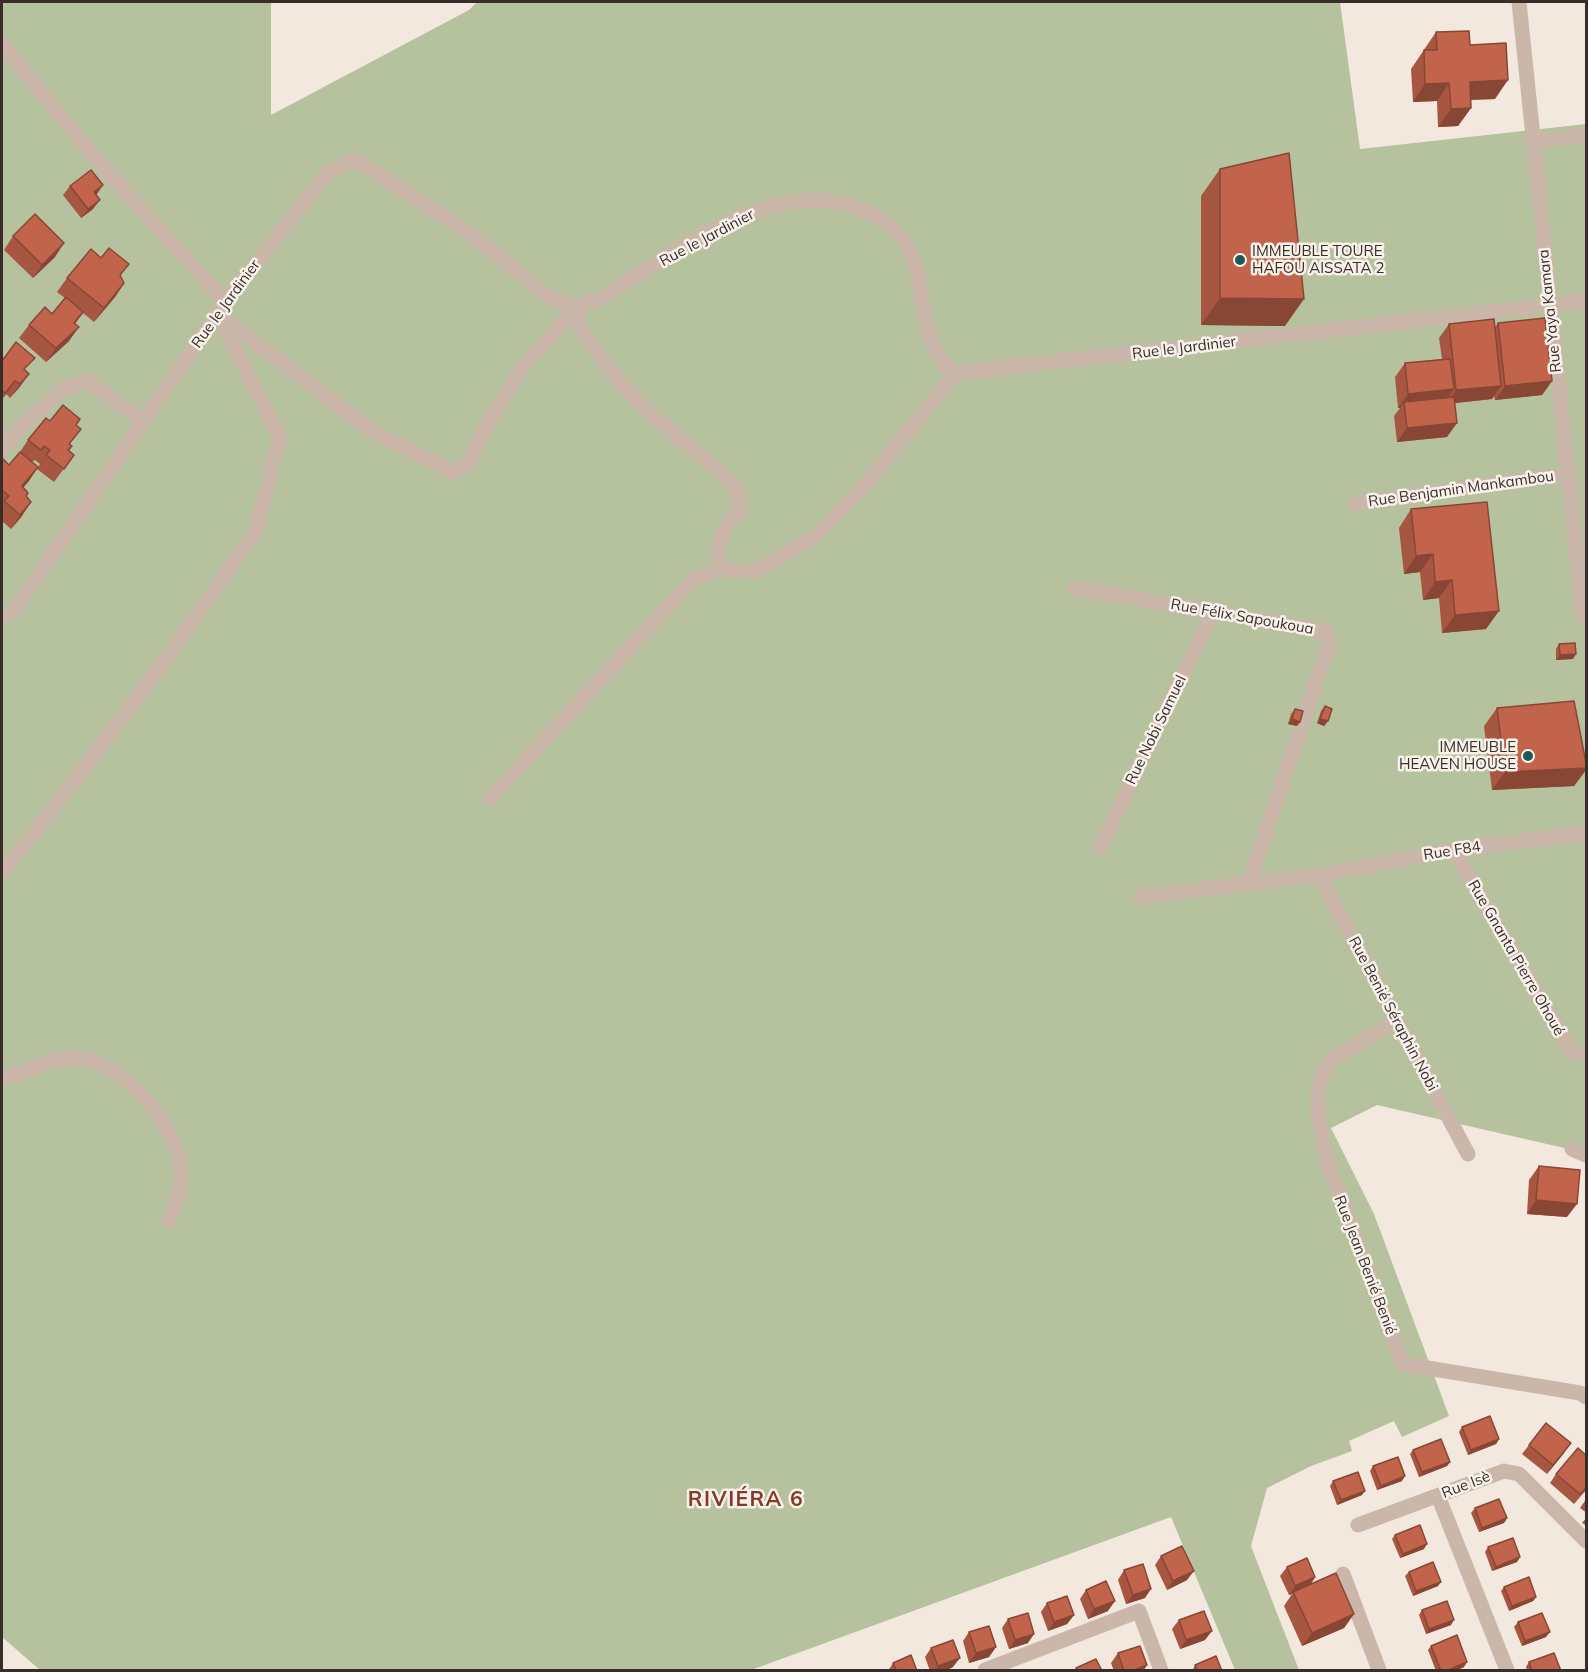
<!DOCTYPE html>
<meta charset="utf-8">
<style>
body{margin:0}
#map{position:relative;width:1588px;height:1672px;overflow:hidden;background:#f2e8de;font-family:Mulish,sans-serif}
canvas{display:block}
.frame{position:absolute;inset:0;border:3px solid #382d29;pointer-events:none}
</style>
<div id="map">
<canvas width="1588" height="1672"></canvas>
<div class="frame"></div>
</div>
<script>
const ctx = document.querySelector('canvas').getContext('2d');
ctx.lineJoin = 'round';
function fillPath(path, color) { ctx.fillStyle = color; ctx.fill(path, 'evenodd'); }
function strokePath(path, color, width, dash) { ctx.strokeStyle = color; ctx.lineWidth = width; ctx.lineCap = dash ? 'butt' : 'round'; ctx.setLineDash(dash || []); ctx.stroke(path); }
function drawText(font, color, halo, rows, align = 'center') {
  ctx.font = font + ' Mulish,sans-serif'; ctx.lineWidth = 5; ctx.setLineDash([]); ctx.textBaseline = 'middle'; ctx.strokeStyle = halo; ctx.fillStyle = color; for (const [text, x, y, turn = 0] of rows) {
    ctx.save(); ctx.translate(x, y); ctx.rotate((+turn || 0) * Math.PI / 180); ctx.textAlign = isNaN(turn) ? turn : align; if (halo) ctx.strokeText(text, 0, 0); ctx.fillText(text, 0, 0); ctx.restore();
  }
}
fillPath(new Path2D(`
 M2 2H271V115L469 10 477 2H1340L1360 149 1586 124V1153L1377 1105 1331 1128 1374 1214 1449 1416 1402 1437 1394 1421 1349 1441 1352 1451 1311 1466 1267 1488 1251 1546 1299 1670H1235L1171 1517 751 1670H40L2 1637Z`), '#b6c19e');
strokePath(new Path2D(`
 M1519 2 1583 616 1586 619
 M2 44 91 153 225 302
 M1532 142 1586 135
 M217 313 373 432 453 472 468 464 485 427 523 367 577 306 583 334 616 377 645 409 735 485 741 509C719 531 718 540 719 570
 M2 449 23 425 64 388 88 381 143 422
 M1356 504 1566 474
 M1075 588 1327 632 1329 644 1249 883
 M2 617 13 612 225 302 329 171 357 160 472 235 545 294 564 304 577 306 600 299C672 254 786 165 873 215 894 227 909 241 915 265 925 300 923 350 955 373L1586 301
 M490 798 695 578 719 570 757 571 815 536 864 486 955 373
 M1100 848 1213 612
 M1453 850 1572 1052 1586 1055
 M2 872 39 827 166 659 255 532 280 437 219 317
 M1319 875 1468 1154
 M1140 897 1319 875 1453 850 1586 833
 M1397 1021 1332 1059 1323 1073 1318 1090V1113L1327 1161 1403 1364 1580 1393 1586 1397
 M2 1079C27 1072 58 1053 86 1059 129 1069 187 1136 181 1182 180 1195 173 1209 169 1222
 M1572 1149 1586 1155
 M1438 1496 1507 1670
 M1358 1525 1504 1471 1519 1474 1586 1541
 M1343 1574 1379 1670
 M985 1670 1139 1611 1161 1670`), '#cab7aa', 15);
fillPath(new Path2D(`
 M1436 32 1470 45 1495 99 1471 100V108L1458 126 1438 127 1437 101 1413 102 1411 69Z
 M1220 169 1285 326 1201 325V196Z
 M70 186 96 195 93 209 81 218 63 195Z
 M13 236 55 257 33 278 4 250Z
 M120 276 124 283 115 297 94 322 83 313 75 324 69 341 46 362 19 338 29 325 52 314 65 298 57 292 67 278Z
 M1498 323 1552 381 1542 395 1495 400 1494 396 1492 399 1455 403 1447 437 1397 442 1394 416 1400 408H1398L1395 377 1405 363 1442 359 1439 338 1449 324 1495 327Z
 M2 361 26 371 29 374 10 398 6 394 2 399Z
 M50 421 72 446 69 451 74 455 54 482 37 469 23 488 26 496 22 516 11 529 2 521V461L9 465 18 455 28 440ZM35 460 40 464 38 467 32 462Z
 M1411 509 1486 629 1442 633 1439 598 1423 600 1420 572 1404 574 1399 528Z
 M1559 644 1573 659 1556 660V649Z
 M1325 706 1328 721 1324 726 1317 723 1321 711Z
 M1497 708 1587 765V769L1574 786 1492 790 1484 726Z
 M1295 709 1297 726 1288 724 1291 714Z
 M1539 1166 1567 1217 1527 1214 1529 1180Z
 M1462 1427 1499 1439 1496 1444 1468 1455 1459 1432Z
 M1529 1445 1564 1453 1547 1474 1522 1454Z
 M1413 1450 1450 1462 1447 1466 1419 1477 1410 1454Z
 M1587 1456V1489L1574 1504 1550 1483 1556 1474Z
 M1373 1466 1402 1481 1377 1490 1370 1471Z
 M1333 1481 1362 1495 1337 1505 1330 1486Z
 M1587 1498V1513L1580 1508Z
 M1475 1508 1507 1518 1504 1523 1479 1532 1471 1513Z
 M1587 1517V1526L1582 1523Z
 M1395 1535 1424 1549 1400 1558 1392 1539Z
 M1488 1547 1520 1557 1517 1562 1492 1571 1485 1552Z
 M1161 1556 1187 1580 1167 1590 1155 1565Z
 M1287 1567 1315 1577 1311 1584 1354 1614 1344 1628 1302 1646 1284 1606 1292 1594 1289 1595 1280 1576Z
 M1124 1570 1145 1598 1126 1604 1118 1580Z
 M1409 1572 1438 1586 1413 1596 1405 1576Z
 M1504 1587 1536 1597 1533 1601 1509 1611 1501 1591Z
 M1086 1590 1108 1611 1088 1619 1080 1599Z
 M1047 1603 1074 1615 1067 1624 1048 1631 1041 1612Z
 M1422 1610 1451 1625 1426 1634 1419 1615Z
 M1008 1619 1028 1643 1009 1649 1002 1628Z
 M1179 1620 1205 1640 1180 1649 1172 1629Z
 M1518 1622 1546 1637 1522 1646 1514 1627Z
 M969 1632 996 1647 989 1657 969 1663 963 1641Z
 M1431 1646 1464 1667 1455 1671H1436L1428 1650Z
 M931 1648 953 1667 945 1671H930L925 1657Z
 M1118 1653 1147 1665 1143 1671H1114L1111 1663Z
 M1529 1662 1561 1671H1527L1526 1667Z
 M893 1663 917 1671H888Z
 M1195 1665 1222 1671H1192Z`), '#a75641');
fillPath(new Path2D(`
 M1508 80 1495 99 1457 100 1470 82Z
 M1449 83 1437 101 1413 102 1425 84Z
 M1471 108 1458 126 1438 127 1451 109Z
 M103 185 97 194 87 201 94 192Z
 M100 200 93 209 81 218 88 209Z
 M64 243 55 257 33 278 42 265Z
 M124 283 115 297 94 322 104 308Z
 M1220 298 1304 299 1285 326 1201 325Z
 M79 327 69 341 46 362 56 348Z
 M29 374 19 388 10 398 20 384Z
 M15 381 6 394 2 399 5 393Z
 M1552 381 1542 395 1495 400 1505 386Z
 M1501 386 1492 399 1446 404 1456 390Z
 M1454 389 1444 403 1404 402 1400 408H1398L1408 394Z
 M1457 423 1447 437 1397 442 1407 428Z
 M38 467 29 481 12 500 22 486Z
 M31 502 22 516 11 529 20 515Z
 M1433 554 1420 572 1404 574 1416 556Z
 M1452 580 1439 598 1423 600 1435 582Z
 M1499 611 1486 629 1442 633 1455 615Z
 M1576 654 1573 659 1556 660 1560 655Z
 M1292 719 1300 722 1297 726 1288 724Z
 M1320 719 1328 721 1324 726 1317 723Z
 M1587 768 1574 786 1492 790 1505 772Z
 M1536 1200 1577 1204 1567 1217 1527 1214Z
 M1499 1439 1496 1444 1468 1455 1471 1450Z
 M1571 1443 1564 1453 1547 1474 1553 1465Z
 M1450 1462 1447 1466 1419 1477 1422 1472Z
 M1405 1476 1402 1481 1377 1490 1381 1486Z
 M1365 1491 1362 1495 1337 1505 1341 1500Z
 M1507 1518 1504 1523 1479 1532 1482 1528Z
 M1427 1544 1424 1549 1400 1558 1403 1554Z
 M1520 1557 1517 1562 1492 1571 1496 1567Z
 M1194 1571 1187 1580 1167 1590 1173 1581Z
 M1315 1577 1309 1587 1293 1592 1292 1594 1289 1595 1295 1586Z
 M1441 1582 1438 1586 1413 1596 1416 1591Z
 M1151 1589 1145 1598 1126 1604 1133 1595Z
 M1536 1597 1533 1601 1509 1611 1512 1606Z
 M1115 1601 1108 1611 1088 1619 1094 1609Z
 M1354 1614 1344 1628 1302 1646 1312 1633Z
 M1074 1615 1067 1624 1048 1631 1054 1622Z
 M1454 1620 1451 1625 1426 1634 1429 1629Z
 M1212 1631 1205 1640 1180 1649 1186 1640Z
 M1550 1632 1546 1637 1522 1646 1525 1641Z
 M1034 1634 1028 1643 1009 1649 1015 1640Z
 M996 1647 989 1657 969 1663 976 1653Z
 M960 1658 953 1667 945 1671H935L938 1666Z
 M1467 1662 1464 1667 1455 1671H1446Z
 M1147 1665 1143 1671H1132Z`), '#884635');
const building = new Path2D(`
 M1469 31 1470 45 1506 43 1508 80 1470 82 1471 108 1451 109 1449 83 1425 84 1424 50H1437L1436 32Z
 M1289 153 1304 299 1220 298V169Z
 M91 170 103 185 94 192 100 200 88 209 70 186Z
 M35 214 64 243 42 265 13 236Z
 M109 248 129 264 120 275 124 283 104 308 67 278 91 249 101 258Z
 M66 297 83 312 74 323 79 327 56 348 29 325 45 307 52 314Z
 M1545 318 1552 381 1505 386 1498 323Z
 M1494 319 1501 386 1456 390 1449 324Z
 M16 342 35 358 24 369 29 374 20 384 15 381 5 393 2 390V361Z
 M1450 359 1454 389 1408 394 1405 363Z
 M1454 397 1457 423 1407 428 1404 402Z
 M63 405 80 419 76 425 81 429 69 444 72 446 68 450 74 455 64 469 46 455 50 450 44 446 41 450 28 440 46 418 50 421Z
 M20 452 38 467 22 486 28 493 26 496 31 502 20 515 4 501 9 496 2 490V491V461L3 459 9 465Z
 M1487 502 1499 611 1455 615 1452 580 1435 582 1433 554 1416 556 1411 509Z
 M1575 643 1576 654 1560 655 1559 644Z
 M1574 701 1587 768 1505 772 1497 708Z
 M1325 706 1332 709 1328 721 1320 719Z
 M1295 709 1303 711 1300 722 1292 719Z
 M1539 1166 1580 1170 1577 1204 1536 1200Z
 M1490 1416 1499 1439 1471 1450 1462 1427Z
 M1546 1423 1571 1443 1553 1465 1529 1445Z
 M1441 1439 1450 1462 1422 1472 1413 1450Z
 M1578 1448 1587 1456V1487L1580 1494 1556 1474Z
 M1398 1457 1405 1476 1381 1486 1373 1466Z
 M1358 1472 1365 1491 1341 1500 1333 1481Z
 M1499 1499 1507 1518 1482 1528 1475 1508Z
 M1420 1525 1427 1544 1403 1554 1395 1535Z
 M1513 1538 1520 1557 1496 1567 1488 1547Z
 M1182 1546 1194 1571 1173 1581 1161 1556Z
 M1307 1558 1315 1577 1295 1586 1287 1567Z
 M1433 1562 1441 1582 1416 1591 1409 1572Z
 M1143 1564 1151 1589 1133 1595 1124 1570Z
 M1336 1573 1354 1614 1312 1633 1293 1592Z
 M1529 1577 1536 1597 1512 1606 1504 1587Z
 M1106 1581 1115 1601 1094 1609 1086 1590Z
 M1067 1596 1074 1615 1054 1622 1047 1603Z
 M1447 1601 1454 1620 1429 1629 1422 1610Z
 M1204 1611 1212 1631 1186 1640 1179 1620Z
 M1028 1613 1034 1634 1015 1640 1008 1619Z
 M1542 1613 1550 1632 1525 1641 1518 1622Z
 M989 1626 996 1647 976 1653 969 1632Z
 M1457 1635 1467 1662 1446 1671H1441L1431 1646Z
 M953 1640 960 1658 938 1666 931 1648Z
 M1140 1646 1147 1665 1132 1671H1124L1118 1653Z
 M1554 1653 1561 1671H1532L1529 1662Z
 M911 1655 917 1671H897L893 1663Z
 M1216 1656 1222 1671H1198L1195 1665Z
 M1096 1659 1102 1671H1077L1076 1668Z`);
fillPath(building, '#c2644c');
strokePath(building, '#884635', 1.5);
for (const [x, y, r, color] of [
 [1240,260,6,"#205658"],
 [1528,756,6,"#205658"]
]) { const dot = new Path2D(); dot.arc(x, y, r, 0, 2 * Math.PI); ctx.fillStyle = color; ctx.fill(dot); strokePath(dot, '#f9f2eb', 2); }
drawText('15px', '#382d29', '#f9f2eb', [
 ["Rue le Jardinier",707,238,-28],
 ["Rue le Jardinier",226,304,-54],
 ["Rue Yaya Kamara",1550,311,-96],
 ["Rue le Jardinier",1184,348,-7],
 ["Rue Benjamin Mankambou",1461,489,-8],
 ["Rue Félix Sapoukoua",1242,617,10],
 ["Rue Nobi Samuel",1156,730,-64],
 ["Rue F84",1452,851,-9],
 ["Rue Gnanta Pierre Ohoué",1516,958,60],
 ["Rue Benié Séraphin Nobi",1393,1014,62],
 ["Rue Jean Benié Benié",1365,1265,69],
 ["Rue Isè",1466,1485,-21]
]);
drawText('15px', '#382d29', '#f9f2eb', [
 ["IMMEUBLE TOURE",1252,251],
 ["HAFOU AISSATA 2",1252,268],
 ["IMMEUBLE",1516,747,"right"],
 ["HEAVEN HOUSE",1516,764,"right"]
], 'left');
ctx.letterSpacing = '1.5px';
drawText('bold 21px', '#843825', '#f9f2eb', [
 ["RIVIÉRA 6",746,1500]
]);
ctx.letterSpacing = '0px';
</script>
